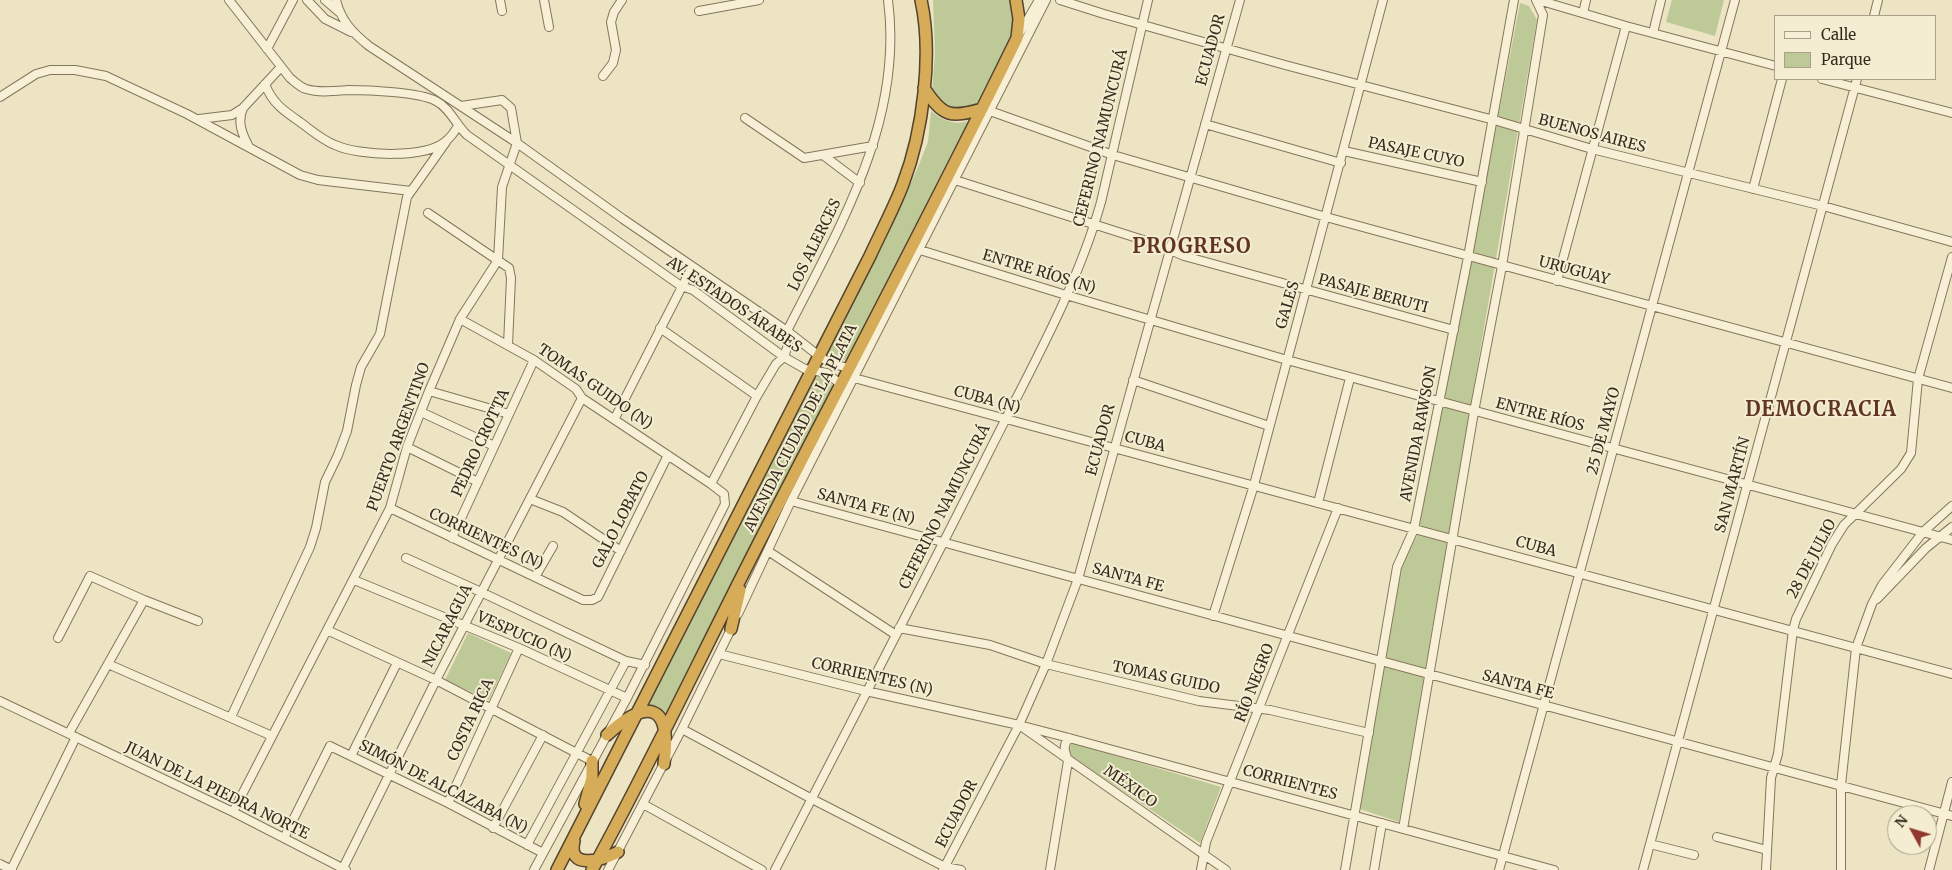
<!DOCTYPE html>
<meta charset="utf-8">
<style>
body{margin:0}
#map{position:relative;width:1952px;height:870px;overflow:hidden;background:#ece4c3;font-family:Merriweather,serif}
canvas{display:block}
.legend{position:absolute;left:1774px;top:15px;width:162px;height:65px;box-sizing:border-box;background:#f4edd2;border:1px solid #a8a08a;margin:0;padding:6px 9px;list-style:none;font-size:15px;color:#362c1e}
.legend li{display:flex;align-items:center;gap:10px;height:25px}
.legend b{width:25px;border:1px solid #a8a08a}
.north{position:absolute;left:1887px;top:805px;width:50px;height:50px;box-sizing:border-box;background:#f4edd2;border:1px solid #a8a08a;border-radius:50%;rotate:309deg;font-size:14px;font-weight:700;line-height:20px;text-align:center;color:#362c1e}
.north::after{content:'';display:block;margin:auto;width:18px;height:22px;background:#91372e;clip-path:polygon(50% 0,100% 100%,50% 72%,0 100%)}
</style>
<div id="map">
<canvas width="1952" height="870"></canvas>
<ul class="legend">
<li><b style="height:6px;background:#f7f0d6"></b>Calle</li>
<li><b style="height:14px;background:#bec998"></b>Parque</li>
</ul>
<div class="north">N</div>
</div>
<script>
const ctx = document.querySelector('canvas').getContext('2d');
ctx.lineJoin = 'round';
function fillPath(path, color) { ctx.fillStyle = color; ctx.fill(path, 'evenodd'); }
function strokePath(path, color, width, dash) { ctx.strokeStyle = color; ctx.lineWidth = width; ctx.lineCap = dash ? 'butt' : 'round'; ctx.setLineDash(dash || []); ctx.stroke(path); }
function drawText(font, color, halo, rows, align = 'center') {
  ctx.font = font + ' Merriweather,serif'; ctx.lineWidth = 4; ctx.setLineDash([]); ctx.textBaseline = 'middle'; ctx.strokeStyle = halo; ctx.fillStyle = color; for (const [text, x, y, turn = 0] of rows) {
    ctx.save(); ctx.translate(x, y); ctx.rotate((+turn || 0) * Math.PI / 180); ctx.textAlign = isNaN(turn) ? turn : align; if (halo) ctx.strokeText(text, 0, 0); ctx.fillText(text, 0, 0); ctx.restore();
  }
}
fillPath(new Path2D(`
 M933 0H1009L1011 7 1014 31 975 106 953 111 941 104 932 93 935 52Z
 M1672 0H1724L1715 36 1666 22Z
 M1520 3 1529 6 1537 20 1399 822 1360 809 1402 564 1418 534Z
 M931 111C941 119 954 126 968 121L848 358 842 361 832 357 828 351 880 250 918 167 928 142Z
 M821 376 830 380 833 388 667 718 658 706 646 707 813 379Z
 M468 633 511 653 489 700 445 680Z
 M1070 742 1221 787 1200 843 1068 754 1067 747Z`), '#bec998');
const minor = new Path2D(`
 M229 0 290 78C295 82 300 87 306 89 319 93 335 91 348 90 368 90 419 92 436 101 450 108 456 125 467 135L681 286 693 290 784 357 805 369 827 373 840 384 845 382
 M307 0 325 19 351 32
 M325 0 339 12
 M336 0C341 21 353 33 369 46L517 143 623 219 787 331 819 356 830 363 848 368 851 372
 M500 0 502 11
 M544 0 549 27
 M1060 0 1104 14 1285 65 1494 120 1592 149 1823 206 1952 242
 M1538 0 1626 26 1776 66
 M699 11 759 0
 M1583 13 1586 0
 M1874 16 1878 0
 M1653 33 1661 0
 M1018 36 1039 0
 M267 49 293 0
 M603 76 613 63 616 50 611 22 614 12 622 0
 M1822 79 1952 113
 M265 84C272 103 284 111 300 122 311 130 322 140 335 145 359 156 426 159 446 141 451 137 455 131 458 126
 M0 97 36 74 50 70H75L106 76 187 114 300 175 318 180 411 191
 M243 108C237 122 242 134 249 147
 M990 111 1113 155 1326 217 1952 388
 M745 118 804 158 873 146
 M199 119 232 115 243 108 281 67
 M1205 124 1341 163
 M1344 151 1482 182
 M823 155 860 183
 M955 180 1159 245 1184 256 1454 330
 M1753 189 1782 79
 M428 213 509 268 511 278 508 345
 M920 250 1066 295 1287 360 1952 540
 M1557 281 1626 26
 M460 319 534 360 576 389 582 398 711 484 724 494 725 504 627 698 534 870
 M660 328 757 396
 M854 378 1952 674
 M1133 380 1269 426
 M429 391 509 414
 M421 412 494 446
 M615 418 692 267
 M407 447 478 482
 M711 484 757 396 776 364 784 357 788 345 787 331C839 228 904 121 888 0
 M530 499 563 512 621 551
 M791 501 1952 816
 M1318 503 1350 378
 M390 508 583 600H592L598 597 668 455
 M452 538 534 360
 M768 551 896 635
 M406 558 481 592 626 661 645 665
 M535 577 553 546
 M354 580 519 648 627 698
 M1877 599 1926 548 1952 527
 M738 614 791 501 1046 0
 M1213 616 1254 485 1383 0
 M899 628 990 645 1046 664 1199 701 1270 710 1369 733
 M327 630 436 680 592 761
 M58 638 90 576 144 600 198 621
 M719 654 866 691 1019 725 1069 738 1554 870
 M108 664 272 736
 M0 701 233 812 346 870
 M231 717 310 547 316 528 325 482 338 455 347 431 356 385 361 367 380 334 407 197 446 142
 M1022 727 1226 870
 M682 729 812 799 945 867 961 870
 M69 733 144 600
 M351 756 397 663
 M448 803 519 648
 M643 804 762 870
 M233 812 390 508 407 447 429 391 460 319 498 260 502 187 517 143 511 108 502 100 461 106
 M493 828 543 735
 M1403 829 1474 412 1502 266 1543 15 1536 0
 M1717 837 1767 850
 M284 838 330 746 448 803 543 853
 M1650 844 1694 855
 M527 845 626 661
 M0 864 12 870
 M343 868 436 680 582 398
 M11 870 76 737
 M608 870 682 729 733 625
 M775 870C847 730 920 590 990 450 1030 370 1077 288 1101 202L1148 0
 M943 870 1019 725 1046 664 1078 579 1240 0
 M1050 870 1068 761C1065 751 1062 746 1069 738
 M1201 870 1206 842 1338 508
 M1345 870 1397 567 1414 529 1468 257 1514 0
 M1374 870 1382 823
 M1499 870 1735 0
 M1643 870 1857 79
 M1766 870 1771 778 1778 754 1793 630 1796 619 1832 544 1844 525 1901 469 1911 453 1918 379 1952 257
 M1841 870V785L1856 648 1872 604 1882 585 1923 532 1952 506
 M1929 870 1952 782`);
const highway = new Path2D(`
 M924 88C943 117 950 118 982 109
 M731 629 740 590
 M607 735C649 696 672 705 664 764
 M585 804 592 778V761
 M574 841C567 870 601 861 618 852
 M557 870 870 256C881 232 894 208 903 184 923 132 933 54 921 0
 M592 870C654 757 708 641 767 527 851 364 937 202 1017 38L1019 19 1016 0`);
strokePath(minor, '#85765b', 10);
strokePath(highway, '#53432f', 14);
strokePath(minor, '#f7f0d6', 8);
strokePath(highway, '#d7ac58', 11);
drawText('15px', '#362c1e', '#f4edd2', [
 ["ECUADOR",1211,50,-75],
 ["BUENOS AIRES",1592,134,15],
 ["CEFERINO NAMUNCURÁ",1101,138,-76],
 ["PASAJE CUYO",1416,153,12],
 ["LOS ALERCES",815,245,-64],
 ["URUGUAY",1574,271,15],
 ["ENTRE RÍOS (N)",1039,272,17],
 ["PASAJE BERUTI",1373,294,15],
 ["AV. ESTADOS ÁRABES",734,305,34],
 ["GALES",1288,305,-74],
 ["TOMAS GUIDO (N)",595,387,35],
 ["CUBA (N)",987,400,15],
 ["ENTRE RÍOS",1540,415,15],
 ["AVENIDA CIUDAD DE LA PLATA",801,428,-63],
 ["25 DE MAYO",1604,431,-75],
 ["AVENIDA RAWSON",1419,434,-79],
 ["PUERTO ARGENTINO",399,437,-70],
 ["ECUADOR",1101,440,-75],
 ["CUBA",1145,442,15],
 ["PEDRO CROTTA",481,443,-65],
 ["SAN MARTÍN",1733,485,-75],
 ["SANTA FE (N)",866,507,15],
 ["CEFERINO NAMUNCURÁ",945,507,-63],
 ["GALO LOBATO",621,520,-63],
 ["CORRIENTES (N)",486,539,25],
 ["CUBA",1536,547,15],
 ["28 DE JULIO",1812,559,-62],
 ["SANTA FE",1128,578,15],
 ["NICARAGUA",448,626,-63],
 ["VESPUCIO (N)",524,637,24],
 ["CORRIENTES (N)",872,677,13],
 ["TOMAS GUIDO",1166,678,12],
 ["RÍO NEGRO",1255,683,-69],
 ["SANTA FE",1518,685,15],
 ["COSTA RICA",471,720,-65],
 ["CORRIENTES",1290,783,15],
 ["SIMÓN DE ALCAZABA (N)",443,787,27],
 ["MÉXICO",1130,787,35],
 ["JUAN DE LA PIEDRA NORTE",217,791,26],
 ["ECUADOR",957,814,-63]
]);
ctx.letterSpacing = '1px';
drawText('bold 20px', '#603420', '#f4edd2', [
 ["PROGRESO",1192,247],
 ["DEMOCRACIA",1821,410]
]);
ctx.letterSpacing = '0px';
</script>
